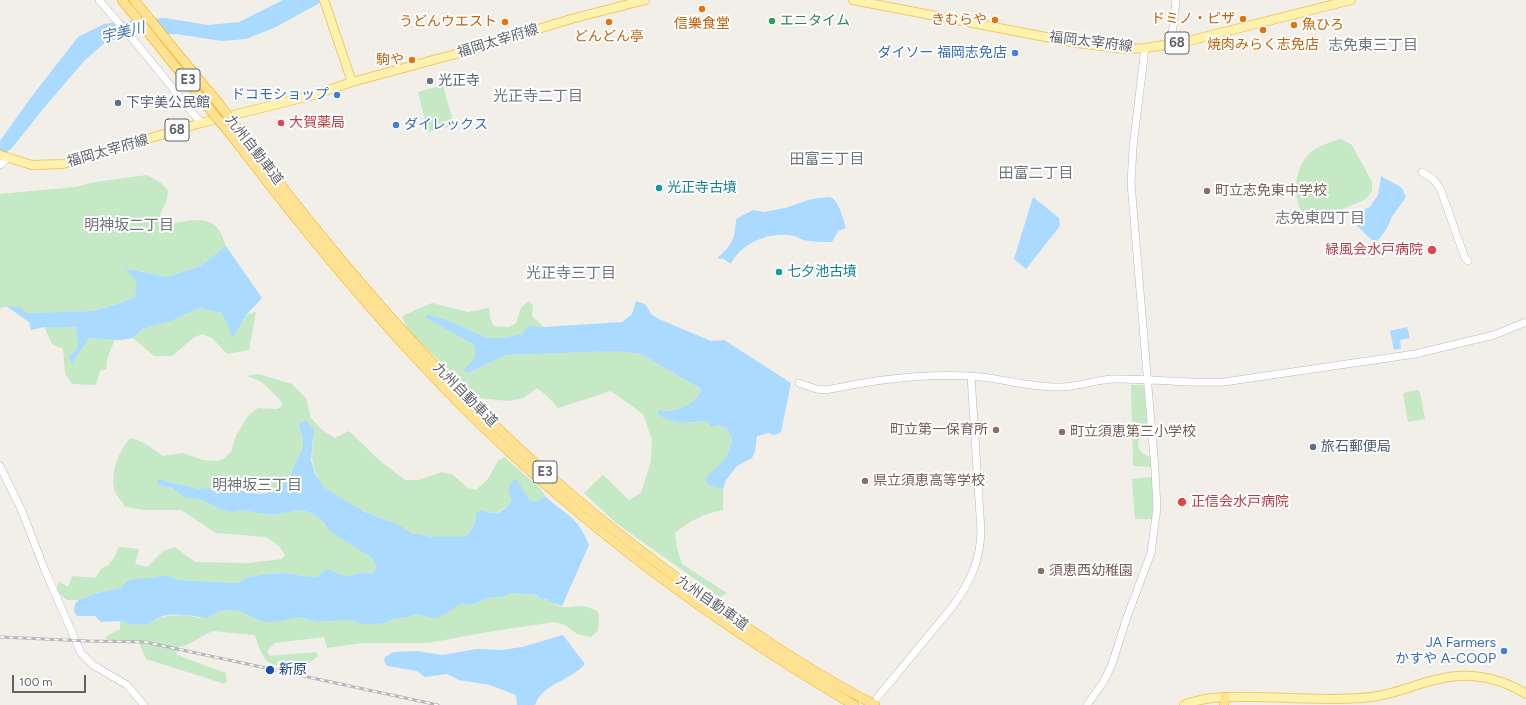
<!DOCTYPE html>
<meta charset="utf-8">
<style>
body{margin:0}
#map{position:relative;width:1526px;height:705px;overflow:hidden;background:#f1efe8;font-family:Figtree,sans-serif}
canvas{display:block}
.scale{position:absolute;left:12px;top:675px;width:74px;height:18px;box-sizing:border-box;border:2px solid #5f6368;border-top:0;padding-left:5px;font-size:12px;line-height:14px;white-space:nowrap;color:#5f6368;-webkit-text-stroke:3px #fff;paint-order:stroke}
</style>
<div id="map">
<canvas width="1526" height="705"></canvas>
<div class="scale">100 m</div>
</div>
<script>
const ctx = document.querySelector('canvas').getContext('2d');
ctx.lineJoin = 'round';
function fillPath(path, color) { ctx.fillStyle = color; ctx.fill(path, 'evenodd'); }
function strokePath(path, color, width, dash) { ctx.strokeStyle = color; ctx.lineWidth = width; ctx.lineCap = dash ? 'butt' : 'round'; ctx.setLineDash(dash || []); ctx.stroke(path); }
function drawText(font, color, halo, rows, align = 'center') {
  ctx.font = font + ' Figtree,"Noto Sans JP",sans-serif'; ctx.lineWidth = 4; ctx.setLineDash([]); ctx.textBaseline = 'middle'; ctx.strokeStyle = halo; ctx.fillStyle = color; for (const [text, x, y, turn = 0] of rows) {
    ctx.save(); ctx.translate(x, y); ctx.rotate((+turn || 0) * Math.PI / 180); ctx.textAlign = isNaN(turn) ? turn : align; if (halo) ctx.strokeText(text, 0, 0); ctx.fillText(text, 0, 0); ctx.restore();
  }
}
fillPath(new Path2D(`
 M443 85 454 125 428 132 418 92Z
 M1341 139 1352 145 1372 182V191L1366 199 1322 219 1313 226C1310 222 1306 218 1303 214 1291 195 1295 165 1312 151 1321 145 1330 142 1341 139Z
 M147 175 160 182 168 190 167 199 160 215 162 226C178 223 207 213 218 229 222 234 224 241 226 246L200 266 167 277 126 268 136 281 135 297 118 304 92 311 27 313 7 306 0 308V194L75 187 95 182Z
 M529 301 533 305 532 316 544 327 529 326 522 334 502 338H487L445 319 465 339 473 344 476 351 475 359 468 373 506 355 617 351 641 354 701 389C699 401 683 409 671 411 668 412 662 410 659 410L690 423 706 421 718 425 727 429 732 440 726 458 707 478 706 483 723 489V510C703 514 691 520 675 533L677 548 682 564 727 593 720 597 616 523 584 493 603 475 629 500 641 493 651 461 652 440 643 414 611 391 558 408 546 395 537 388 524 398 508 401 479 398 408 331 402 316 432 303 468 312 489 308 490 318 494 326 509 327 516 323 521 308Z
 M200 308 222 313 233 337 246 315 256 312 249 350 227 354 212 338 202 334 193 338 172 356H154L133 338 142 329 171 321Z
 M44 327H76L78 347 70 357 89 338 115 339 107 359 106 369 100 371 96 385 72 384 65 373 63 349 52 344Z
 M258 374 292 384 306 398 311 418 322 430 335 438 349 431 380 461 405 480H419L442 472 453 475 468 488 476 490 488 479 498 461 504 457 540 488 545 496 536 502 528 500 525 495 523 489C515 496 505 512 494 513 492 513 490 512 488 512 484 511 480 513 476 514 476 524 472 530 465 537 454 537 442 538 431 537 428 536 425 535 422 534 419 534 416 535 413 534 407 534 396 524 389 521 350 505 302 492 314 439L299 428C308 446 300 452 293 469 291 473 291 477 289 481 278 489 265 495 252 492L199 489 165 481 160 478V486L172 488 184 497 202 500 217 508 239 510 273 515 302 510 313 514 322 520 331 532 373 559 376 567 375 571 371 574 361 572 353 575 345 576 327 569 316 577H309L287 573 267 574 248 577 238 583 178 580 166 575 152 578H141L121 588 97 593 79 600H67C61 595 53 589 60 582L68 587 72 576 96 578 101 569 108 565 114 558 119 547 139 549 135 564 147 567 163 551 175 547 195 562 248 563 282 559 285 555 279 546 266 537 216 533 181 510H144L125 507C122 501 115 494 114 488 111 471 119 449 131 438 143 441 152 448 162 456L183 453 203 460 218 461 224 458 231 452 236 436 248 416 258 408 277 409 282 406 281 401 262 382 247 376Z
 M1131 385H1144L1148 429C1146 431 1142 433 1141 436 1134 445 1141 456 1151 457L1153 467 1133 466Z
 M1417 390 1420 392 1425 419 1408 422 1403 393Z
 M1152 477 1154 512 1153 519H1135L1132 479Z
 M511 593 537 595 543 600 547 599C561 613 572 604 588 607 591 608 594 610 597 611L599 615 598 631 591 637 577 634 565 625 554 622 488 632 428 643H363L327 648 324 637 275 643 267 651 270 656 316 652 318 656C313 660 307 666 300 667 292 668 272 666 267 661 261 654 257 643 255 635L212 631 187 645 176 648 177 655 226 673 227 681 225 684 146 659 139 642 108 640 105 637 120 629V621L134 625 149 624 154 619 167 616 185 615 200 618 220 611 233 610 242 612 258 620 280 621 299 617 317 622 351 620 363 624 384 623 393 619 408 617 416 614 428 617 447 613 460 604 470 605 492 597H503Z`), '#c5e8c5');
fillPath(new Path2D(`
 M283 0H325L276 27 246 39 222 41 176 34 138 35 107 41 85 60 43 109 12 148 0 158V141L29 100 78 37 104 24 129 21 165 18 208 25 239 22Z
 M1381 176 1402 188 1406 197 1391 218C1390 225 1381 238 1375 243L1352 221 1353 214 1370 207 1378 195Z
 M830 197C839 200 843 219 846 228L838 231 832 242C823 242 813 242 804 240 799 239 795 235 789 235 767 233 741 243 731 264L722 258 720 259 717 258C732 246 735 239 736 219L753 210 764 212 785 208 812 199Z
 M1033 197 1059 218 1060 226 1026 269 1014 259Z
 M226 246 262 298 246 315 233 338 222 313 200 308 171 321 142 329 133 338 121 340 89 338 72 363 69 357 78 347 76 327H44L31 330 29 322 6 306 20 307 27 313 92 311 118 304 135 297 136 281 125 268 167 277 200 266Z
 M636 301 645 304 652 315 661 320 711 341 724 340 791 383 781 432C777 435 773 436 769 433L757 436 755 451 752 458 737 466 726 480 723 489 706 484V478L726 458 732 440 727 429 718 425 712 427 706 421C689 423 673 425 658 414V410C662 410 667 412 671 411 682 409 699 401 701 389L641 354 617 351 506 355 468 373 464 370C472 361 479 358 473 344L426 318 427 315 445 319 487 338H502L522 334 529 326 544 327 622 322 632 314Z
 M1407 327 1410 338 1400 340 1401 348 1394 350 1390 331Z
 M305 420 314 429 311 460 315 474 324 487 334 494 363 511 399 525 412 534H421L431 537H465C472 530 476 524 476 514L481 510C485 511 490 513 494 513 502 513 508 506 512 500L508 490 513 480H517L529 500 536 502 545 496C554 505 565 511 574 520 581 527 585 536 589 545L562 606 550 602 547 599 543 600 537 595 511 593 503 597H492L470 605 460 604 447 613 437 618 428 617 416 614 408 617 393 619 384 623 371 624H362L351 620 317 622 299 617 280 621 266 622 258 620 242 612 233 610 220 611 207 618C189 616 164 609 149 624L134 625 120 621 101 622 95 616H77L74 611 75 604 79 600 97 593 121 588 127 581 141 578H152L166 575 178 580 238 583 248 577 267 574 287 573 309 577H316L327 569 345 576 353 575 361 572 371 574 375 571 376 567 373 559 331 532 322 520 313 514 302 510 273 515 239 510 232 512 217 508 202 500 184 497 172 488 160 486 157 482 160 478 165 481 199 489 224 488 260 494 267 493 289 481C291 477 291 473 293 469 300 452 308 446 299 428L300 423Z
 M563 635 585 664C570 681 543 683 535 705H517L516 695 490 685 459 680 447 674 425 677 417 671 387 666 384 661 385 657 393 652 417 651 442 655 476 649 502 650 522 647Z`), '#aadaff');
const secondary = new Path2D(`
 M99 0 136 43 201 123
 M1171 45 1176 0
 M0 165 8 158
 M1422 172 1433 179 1440 188 1465 258 1468 261
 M799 383 816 389 826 390C848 386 870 381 892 379 916 376 947 375 971 376 1002 378 1031 388 1061 387 1078 387 1095 380 1112 379 1150 378 1187 384 1224 382L1415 354 1494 335 1526 322
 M0 466 22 511 44 568 81 653 93 665 127 685 144 705
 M877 698 953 606C971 581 980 561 981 531L971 376
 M1087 705 1104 681 1112 664 1127 617 1151 553 1157 508 1155 470 1131 183 1133 147 1145 48`);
const primary = new Path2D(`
 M324 0 352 82
 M853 0 1077 43 1127 49 1145 48 1184 42 1351 0
 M0 155 32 165 63 164 201 123 314 95 352 82 463 52 571 19 645 0
 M1184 705C1208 695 1233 697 1259 697 1296 698 1334 701 1371 697 1400 694 1427 678 1457 676 1480 674 1506 681 1526 694`);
const highway = new Path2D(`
 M122 0 208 107
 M134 0 219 104
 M241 133C316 233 397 331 487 418 559 488 638 552 721 609 770 644 821 677 875 705
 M231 135C308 236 389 335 479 423 592 533 719 626 854 705
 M1224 705 1225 697`);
strokePath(secondary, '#b6babf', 8);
strokePath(primary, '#f2c960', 10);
strokePath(highway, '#f9ab00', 10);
strokePath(secondary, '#fff', 7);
strokePath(primary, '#fff2af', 8);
strokePath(highway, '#fde293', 9);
const rail = new Path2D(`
 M0 637 88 641 145 642 438 705`);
strokePath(rail, '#b6b7b8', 3);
strokePath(rail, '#fff', 1.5, [4.5]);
const highwayBridge = new Path2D(`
 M219 104 241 133
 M208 107 231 135`);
strokePath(highwayBridge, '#f9ab00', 10, []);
strokePath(highwayBridge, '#fde293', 9);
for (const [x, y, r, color] of [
 [702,9,4,"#e8710a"],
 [1243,19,4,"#e8710a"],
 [995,20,4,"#e8710a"],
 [772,21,4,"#2e9e5b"],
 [505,22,4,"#e8710a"],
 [609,22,4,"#e8710a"],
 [1294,25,4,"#e8710a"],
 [1263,30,4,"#e8710a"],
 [1015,53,4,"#3f7fe0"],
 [412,60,4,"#e8710a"],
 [430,81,4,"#6b7280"],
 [337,95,4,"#3f7fe0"],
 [118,103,4,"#5c6f8a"],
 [281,123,4,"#e0444e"],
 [396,125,4,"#3f7fe0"],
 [659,188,4,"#0f9aa8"],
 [1207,191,4,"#8d6e63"],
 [1432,250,5,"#e0444e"],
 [779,272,4,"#0f9aa8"],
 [996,430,4,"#8d6e63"],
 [1062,432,4,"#8d6e63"],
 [1313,447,4,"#5c6f8a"],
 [865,481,4,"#8d6e63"],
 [1182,502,5,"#e0444e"],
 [1041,571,4,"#8d6e63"],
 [1504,651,4,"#3f7fe0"],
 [270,670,5,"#1a4fb4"]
]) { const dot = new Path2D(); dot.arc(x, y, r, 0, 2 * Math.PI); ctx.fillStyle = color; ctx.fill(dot); strokePath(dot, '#fff', 1.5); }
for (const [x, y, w] of [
 [1177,43,24],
 [188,80,24],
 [177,130,24],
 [545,472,24]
]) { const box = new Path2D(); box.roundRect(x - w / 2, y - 11, w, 22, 3); ctx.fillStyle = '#fff'; ctx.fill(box); strokePath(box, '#5f6368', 1); }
drawText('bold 13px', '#5f6368', null, [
 ["68",1177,43],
 ["E3",188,80],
 ["68",177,130],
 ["E3",545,472]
]);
drawText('14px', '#c56008', '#fff', [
 ["ドミノ・ピザ",1235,19],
 ["きむらや",987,20],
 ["うどんウエスト",497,22],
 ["信樂食堂",702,24,"center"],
 ["魚ひろ",1302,25,"left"],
 ["どんどん亭",609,37,"center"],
 ["焼肉みらく志免店",1263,45,"center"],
 ["駒や",404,60]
], 'right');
drawText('14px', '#27864d', '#fff', [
 ["エニタイム",780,21]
], 'left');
drawText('14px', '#5f6368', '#fff', [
 ["福岡太宰府線",498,41,-17],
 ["福岡太宰府線",1091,42,7],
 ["九州自動車道",254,150,52],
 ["福岡太宰府線",108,151,-16],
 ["九州自動車道",465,395,45],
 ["九州自動車道",712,603,35]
]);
drawText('14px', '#366cbe', '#fff', [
 ["ダイソー 福岡志免店",1007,53],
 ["ドコモショップ",329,95],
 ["ダイレックス",404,125,"left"],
 ["JA Farmers",1496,643],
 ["かすや A-COOP",1496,659]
], 'right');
drawText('14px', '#5b616d', '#fff', [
 ["光正寺",438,81]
], 'left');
drawText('14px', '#4e5e75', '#fff', [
 ["下宇美公民館",126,103],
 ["旅石郵便局",1321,447]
], 'left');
drawText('14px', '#be3a42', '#fff', [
 ["大賀薬局",289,123],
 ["緑風会水戸病院",1423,250,"right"],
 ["正信会水戸病院",1191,502]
], 'left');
drawText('14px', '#0d838f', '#fff', [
 ["光正寺古墳",667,188],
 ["七夕池古墳",787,272]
], 'left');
drawText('14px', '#785e54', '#fff', [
 ["町立志免東中学校",1215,191],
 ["町立第一保育所",988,430,"right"],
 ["町立須恵第三小学校",1070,432],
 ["県立須恵高等学校",873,481],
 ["須恵西幼稚園",1049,571]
], 'left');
drawText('14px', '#164399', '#fff', [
 ["新原",279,670]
], 'left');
drawText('italic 15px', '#4174aa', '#fff', [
 ["宇美川",123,33,-14]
]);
drawText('15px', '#70757a', '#fff', [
 ["志免東三丁目",1373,46],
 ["光正寺二丁目",538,97],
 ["田富三丁目",827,160],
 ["田富二丁目",1036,174],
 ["志免東四丁目",1320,219],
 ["明神坂二丁目",129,226],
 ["光正寺三丁目",571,274],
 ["明神坂三丁目",257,486]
]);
</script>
